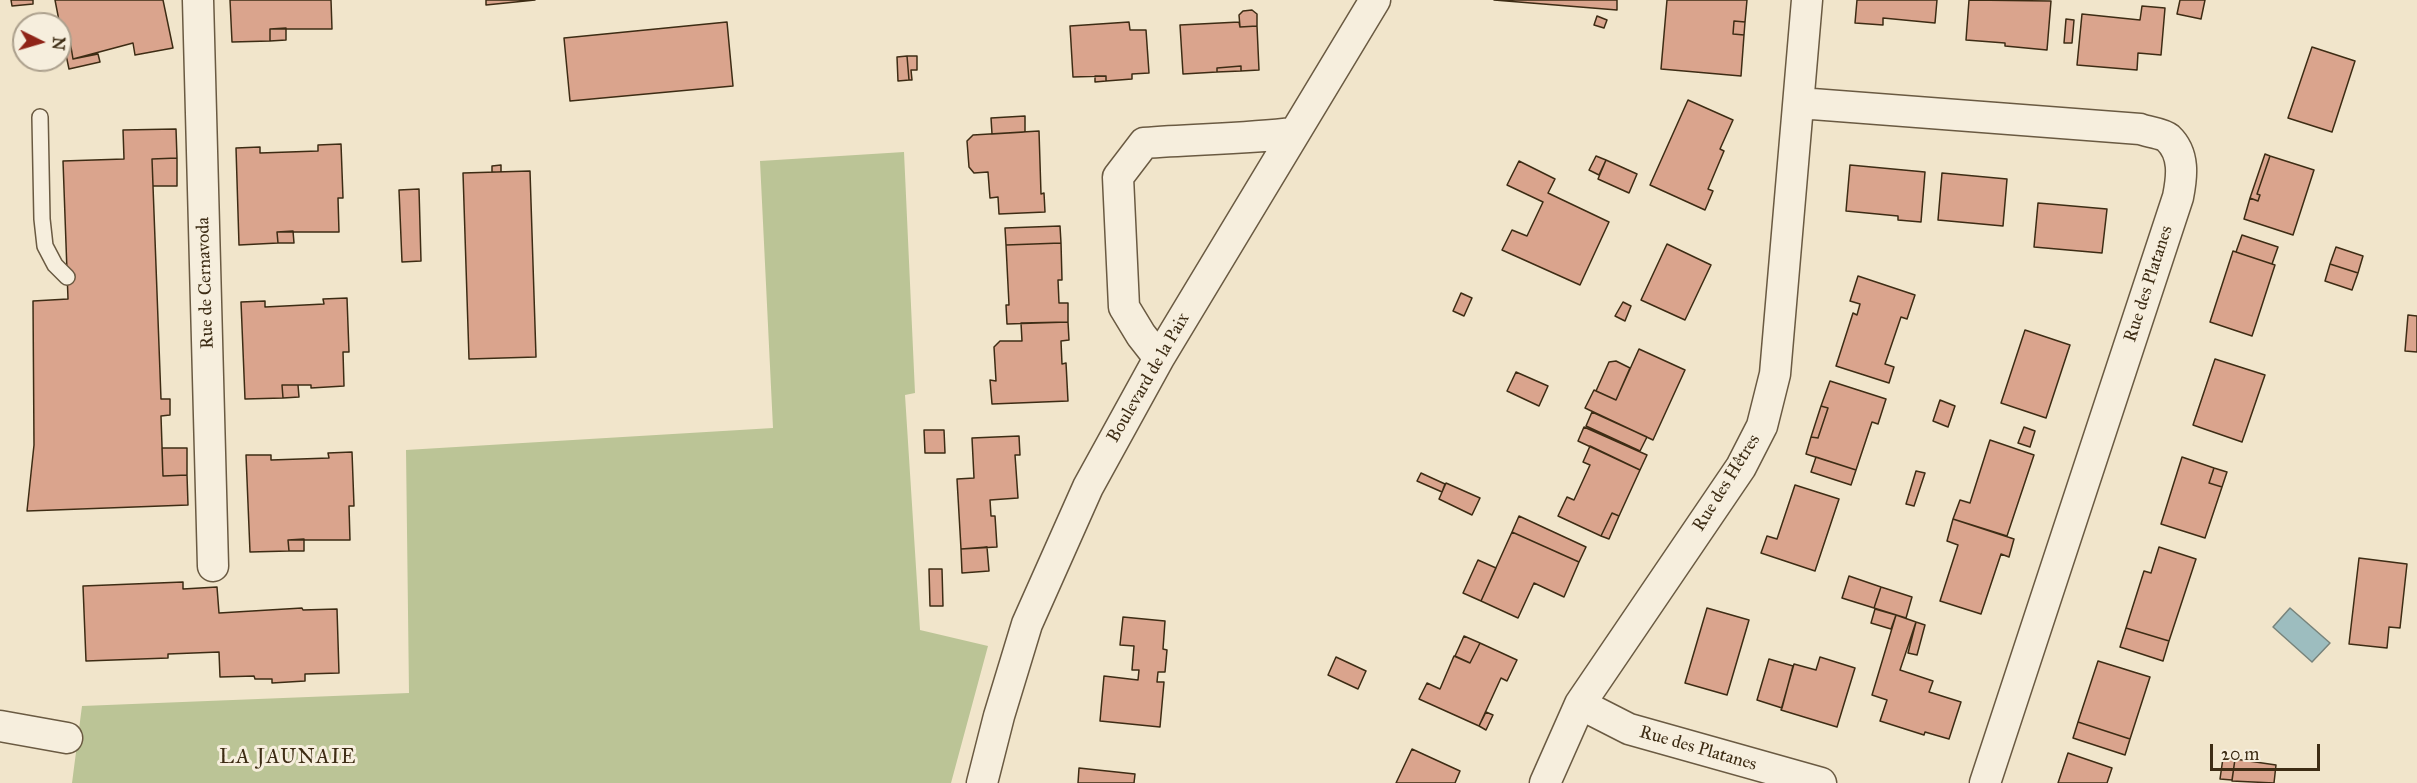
<!DOCTYPE html>
<meta charset="utf-8">
<style>
body{margin:0}
#map{position:relative;width:2417px;height:783px;overflow:hidden;background:#f1e5cb;font-family:"IM FELL Great Primer",serif}
canvas{display:block}
.north{position:absolute;left:12px;top:12px;width:60px;height:60px;box-sizing:border-box;background:#f6eedd;border:2px solid #aca08d;border-radius:50%;rotate:95deg;font-size:16px;font-weight:700;line-height:24px;text-align:center;color:#3d2c14}
.north::after{content:'';display:block;margin:auto;width:21px;height:27px;background:#8f2418;clip-path:polygon(50% 0,100% 100%,50% 72%,0 100%)}
.scale{position:absolute;left:2210px;top:744px;width:110px;height:27px;box-sizing:border-box;border:3px solid #3d2c14;border-top:0;padding-left:8px;font-size:18px;line-height:21px;white-space:nowrap;color:#3d2c14;-webkit-text-stroke:4px #f6eedd;paint-order:stroke}
</style>
<div id="map">
<canvas width="2417" height="783"></canvas>
<div class="north">N</div>
<div class="scale">20 m</div>
</div>
<script>
const ctx = document.querySelector('canvas').getContext('2d');
ctx.lineJoin = 'round';
function fillPath(path, color) { ctx.fillStyle = color; ctx.fill(path, 'evenodd'); }
function strokePath(path, color, width, dash) { ctx.strokeStyle = color; ctx.lineWidth = width; ctx.lineCap = dash ? 'butt' : 'round'; ctx.setLineDash(dash || []); ctx.stroke(path); }
function drawText(font, color, halo, rows, align = 'center') {
  ctx.font = font + ' "IM FELL Great Primer",serif'; ctx.lineWidth = 6; ctx.setLineDash([]); ctx.textBaseline = 'middle'; ctx.strokeStyle = halo; ctx.fillStyle = color; for (const [text, x, y, turn = 0] of rows) {
    ctx.save(); ctx.translate(x, y); ctx.rotate((+turn || 0) * Math.PI / 180); ctx.textAlign = isNaN(turn) ? turn : align; if (halo) ctx.strokeText(text, 0, 0); ctx.fillText(text, 0, 0); ctx.restore();
  }
}
fillPath(new Path2D(`
 M904 152 915 393 905 395 920 630 988 646 951 783H72L82 706 409 693 406 450 773 428 760 161Z`), '#bbc496');
const water = new Path2D(`
 M2290 608 2330 643 2312 662 2273 627Z`);
fillPath(water, '#9dbdbf');
strokePath(water, '#77837b', 1.5);
const building = new Path2D(`
 M11 0H33V4L12 6Z
 M55 0H163L173 48 135 55 133 43 73 59 69 35 62 36Z
 M230 0H331L332 29H270V41L232 42Z
 M486 0H535L486 5Z
 M1494 0H1617V10Z
 M1667 0H1747L1745 22 1734 21 1733 34 1744 35 1741 76 1661 69Z
 M1857 0H1937L1935 23 1883 18V25L1855 23Z
 M1969 0 2051 1 2047 50 2005 46V43L1966 40Z
 M2180 0H2205L2201 19 2177 14Z
 M2142 6 2165 8 2161 55 2138 53 2137 70 2077 65 2082 14 2140 20Z
 M1252 10 1257 14V26L1240 27 1239 15 1243 11Z
 M1597 16 1607 20 1604 28 1594 25Z
 M2066 19 2074 20 2072 43H2064Z
 M1734 21 1745 22 1744 35 1733 34Z
 M727 22 733 86 570 101 564 38Z
 M1129 22 1130 30H1146L1149 73 1132 74V79L1106 81V76L1073 77 1070 26Z
 M1239 22 1240 27 1257 26 1259 70 1241 71V66L1217 68V72L1183 74 1180 25Z
 M286 28V40L270 41V29Z
 M69 35 73 59 98 54 100 62 69 69 62 36Z
 M2312 47 2355 61 2332 132 2288 118Z
 M907 56H917V70H911L912 80H909Z
 M907 56 909 80 898 81 897 57Z
 M1241 66V71L1217 72V68Z
 M1095 76H1106V81L1095 82Z
 M1688 100 1733 120 1720 149 1724 151 1708 189 1713 191 1705 210 1650 185Z
 M1025 116V132L992 134 991 118Z
 M176 129 177 158 152 159 153 186 161 399H170V415L161 416 163 476 187 475 188 505 27 511 34 445 33 301 68 299 63 161 124 159 123 130Z
 M1039 131 1041 194 1044 193 1045 212 999 214 998 197 990 198 988 172 974 173 969 167 967 141 973 135Z
 M341 144 343 198H338L339 232H277L278 243 239 245 236 148 260 147V153L318 151V145Z
 M2265 154 2270 156 2257 194 2260 195 2258 201 2250 198Z
 M1596 156 1606 160 1599 175 1589 170Z
 M2270 156 2314 170 2293 235 2244 219 2250 198 2258 201 2260 195 2257 194Z
 M177 158V186H153L152 159Z
 M1606 160 1637 174 1629 193 1598 179Z
 M1519 161 1555 179 1548 193 1609 222 1580 285 1502 250 1512 230 1527 236 1543 202 1507 185Z
 M501 165V172H492V166Z
 M1850 165 1925 172 1921 222 1898 220V216L1846 211Z
 M530 171 536 357 469 359 463 173Z
 M1942 173 2007 179 2003 226 1938 220Z
 M419 189 421 261 402 262 399 190Z
 M2038 203 2107 209 2102 253 2034 247Z
 M1060 226 1061 243 1006 245 1005 228Z
 M293 231 294 243H278L277 232Z
 M2242 235 2278 247 2272 264 2236 252Z
 M1061 243 1062 280H1058L1059 303H1068V322L1007 324 1006 305H1009L1006 245Z
 M1667 244 1711 265 1685 320 1641 300Z
 M2336 247 2363 256 2358 273 2330 264Z
 M2233 251 2275 265 2252 336 2210 322Z
 M2330 264 2358 273 2352 290 2325 281Z
 M1858 276 1915 295 1907 319 1901 317 1885 364 1894 367 1889 383 1836 366 1853 313 1857 315 1860 304 1850 301Z
 M1461 293 1472 298 1464 316 1453 311Z
 M347 298 349 352H343L344 386 311 388V385H282L283 398 245 399 241 302 265 301V307L324 304 323 299Z
 M1623 302 1631 306 1625 321 1615 316Z
 M2408 315 2417 316V352L2405 351Z
 M1068 322 1069 340 1061 341 1062 364 1066 363 1068 401 992 404 990 380 996 381 994 347 1000 341H1022L1021 323Z
 M2025 330 2070 345 2046 418 2001 403Z
 M1639 349 1685 370 1653 440 1585 408 1594 390 1616 400Z
 M2215 359 2265 375 2242 442 2193 425Z
 M1616 361 1630 368 1616 400 1596 391 1609 362Z
 M1516 372 1548 386 1539 406 1507 391Z
 M1830 381 1886 399 1878 424 1872 422 1856 470 1806 454 1811 437 1818 438 1828 408 1821 406Z
 M282 385H298L299 397 283 398Z
 M1940 400 1955 406 1948 427 1933 421Z
 M1821 406 1828 408 1818 438 1811 437Z
 M1592 412 1647 437 1640 451 1586 426Z
 M1584 427 1647 455 1640 470 1578 441Z
 M2024 427 2035 431 2030 447 2018 443Z
 M924 430H944L945 453H925Z
 M1019 436 1020 455H1015L1018 498 990 500 991 516H995L997 547 961 549 957 479 974 478 972 438Z
 M1990 440 2034 455 2007 536 1953 519 1960 500 1970 503Z
 M1590 446 1640 470 1619 516 1612 513 1601 536 1558 516 1567 497 1574 500 1590 465 1583 462Z
 M162 448H187V475L163 476Z
 M352 452 354 506H349L350 540H288L289 551 250 552 246 455H271V460L329 458 328 453Z
 M1816 457 1856 470 1851 485 1811 472Z
 M2182 457 2214 468 2209 483 2222 487 2205 538 2161 524Z
 M2214 468 2227 472 2222 487 2209 483Z
 M1916 471 1925 473 1914 506 1906 504Z
 M1421 473 1445 484 1442 492 1417 481Z
 M1446 483 1480 498 1472 515 1439 499Z
 M1795 485 1839 499 1815 571 1761 553 1767 536 1777 539Z
 M1612 513 1619 516 1609 539 1601 536Z
 M1519 516 1586 547 1579 562 1512 532Z
 M1953 519 2014 539 2009 557 2001 554 1981 614 1940 601 1958 545 1947 541Z
 M1512 532 1579 562 1564 597 1534 583 1518 618 1481 601Z
 M304 539V551H289L288 540Z
 M987 547 989 571 962 573 961 549Z
 M2159 547 2196 559 2169 641 2126 628 2144 571 2151 573Z
 M2359 558 2407 564 2400 628 2389 627 2387 648 2349 644Z
 M1478 560 1496 568 1481 601 1463 593Z
 M929 569H942L943 606H930Z
 M1849 576 1881 587 1874 608 1842 598Z
 M183 582V589L217 587 219 613 302 608 303 610 337 609 339 673 305 674V681L272 683V679H255L254 676 220 677 219 652 168 654V658L86 661 83 586Z
 M1881 587 1912 597 1906 618 1874 608Z
 M1707 608 1749 620 1727 695 1685 683Z
 M1875 609 1896 615 1891 629 1871 623Z
 M1896 615 1916 622 1900 670 1933 681 1929 692 1961 702 1949 739 1925 732 1924 735 1880 721 1887 700 1872 695Z
 M1123 617 1165 621 1163 649 1167 650 1165 672H1158L1157 682H1164L1160 727 1100 721 1104 676 1138 680 1139 670H1132L1134 646 1120 645Z
 M1916 622 1925 625 1917 655 1908 653Z
 M2126 628 2169 641 2163 661 2120 647Z
 M1464 636 1480 643 1470 663 1455 656Z
 M1480 643 1517 660 1507 681 1501 678 1479 726 1419 699 1427 683 1440 689 1454 656 1470 663Z
 M1336 657 1366 671 1358 689 1328 675Z
 M1820 657 1855 668 1837 727 1781 710 1794 664 1816 670Z
 M1769 659 1793 666 1782 708 1757 700Z
 M2098 661 2150 677 2130 739 2078 722Z
 M1486 712 1493 715 1486 730 1479 726Z
 M2078 722 2130 739 2125 755 2073 738Z
 M1412 749 1460 771 1455 783H1396Z
 M2068 753 2112 768 2107 783H2058Z
 M2223 758 2235 759 2232 780 2220 779Z
 M2235 759 2276 765 2274 783 2232 781Z
 M1079 768 1135 774 1134 783H1078Z`);
fillPath(building, '#daa48d');
strokePath(building, '#3d2c14', 1.5);
const service = new Path2D(`
 M40 117 42 219 45 246 55 265 67 277`);
const minor = new Path2D(`
 M198 0 213 566
 M1799 103 2140 129C2148 132 2162 133 2168 138 2185 154 2182 177 2178 197L1985 783
 M1159 358 1141 335 1124 307 1118 177 1144 143C1194 139 1244 139 1294 133
 M1580 704 1629 729 1821 783
 M0 726 67 738
 M982 783 999 716 1027 624 1088 487 1159 358 1375 0
 M1545 783 1580 704 1741 467 1762 426 1775 374 1807 0`);
strokePath(service, '#6a5a42', 18);
strokePath(minor, '#6a5a42', 33);
strokePath(service, '#f6eedd', 15);
strokePath(minor, '#f6eedd', 30);
drawText('18px', '#3d2c14', '#f6eedd', [
 ["Rue de Cernavoda",206,283,-92],
 ["Rue des Platanes",2149,284,-72],
 ["Boulevard de la Paix",1149,378,-60],
 ["Rue des Hêtres",1727,483,-58],
 ["Rue des Platanes",1698,749,16]
]);
ctx.letterSpacing = '1.5px';
drawText('20px', '#3d2c14', '#f6eedd', [
 ["LA JAUNAIE",288,758]
]);
ctx.letterSpacing = '0px';
</script>
